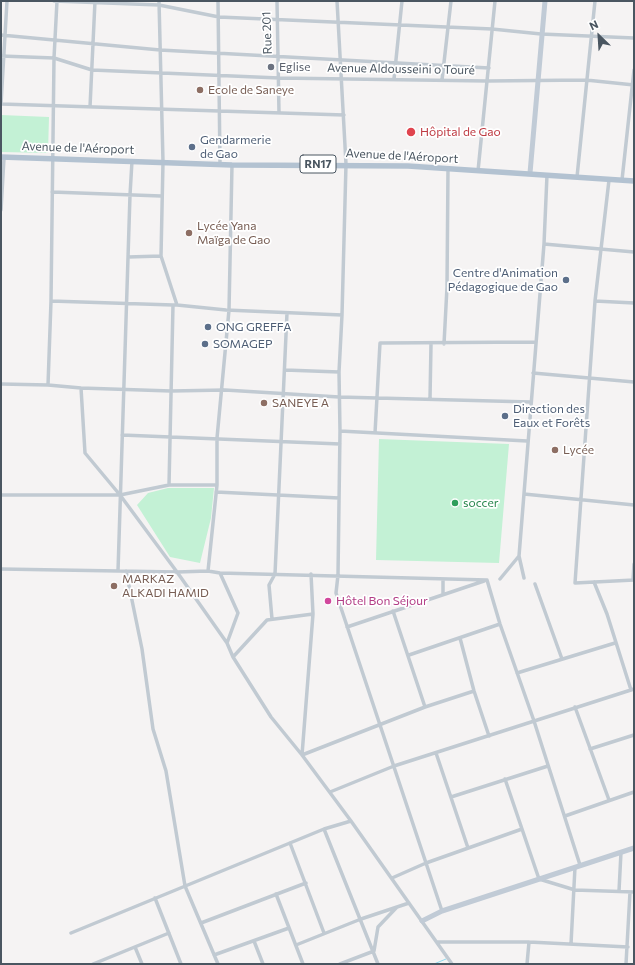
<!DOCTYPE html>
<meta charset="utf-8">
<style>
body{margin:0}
#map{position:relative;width:635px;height:965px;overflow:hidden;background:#f5f3f3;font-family:Commissioner,sans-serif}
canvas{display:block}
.frame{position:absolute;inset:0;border:2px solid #4a5661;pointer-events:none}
.north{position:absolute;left:579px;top:16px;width:40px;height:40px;-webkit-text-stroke:3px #fff;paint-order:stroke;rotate:335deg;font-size:11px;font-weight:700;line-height:16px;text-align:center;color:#4a5661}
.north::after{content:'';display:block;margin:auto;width:14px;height:18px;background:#4a5661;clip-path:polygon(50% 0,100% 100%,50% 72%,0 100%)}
</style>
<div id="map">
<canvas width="635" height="965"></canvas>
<div class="frame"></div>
<div class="north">N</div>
</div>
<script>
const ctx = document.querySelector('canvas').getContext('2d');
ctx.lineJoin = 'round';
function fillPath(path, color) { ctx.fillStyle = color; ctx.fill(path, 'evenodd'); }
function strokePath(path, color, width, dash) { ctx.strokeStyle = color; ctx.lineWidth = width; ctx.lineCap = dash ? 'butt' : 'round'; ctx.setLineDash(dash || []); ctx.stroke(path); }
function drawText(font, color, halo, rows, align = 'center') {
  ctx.font = font + ' Commissioner,sans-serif'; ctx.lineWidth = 3.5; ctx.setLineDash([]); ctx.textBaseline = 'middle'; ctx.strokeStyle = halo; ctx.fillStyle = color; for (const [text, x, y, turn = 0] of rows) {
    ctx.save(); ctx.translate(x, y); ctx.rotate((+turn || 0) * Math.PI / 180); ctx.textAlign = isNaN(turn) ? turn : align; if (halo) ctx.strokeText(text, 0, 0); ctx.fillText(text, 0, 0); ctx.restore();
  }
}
fillPath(new Path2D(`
 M1 115 49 117 48 153 1 152Z
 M379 439 509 444 499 563 376 560Z
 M168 488H214L211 518 200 563 170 557 137 505 148 493Z`), '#c3f1d5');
strokePath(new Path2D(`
 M434 964 446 959`), '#90daee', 1);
strokePath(new Path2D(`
 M54 1 159 5 219 17 492 29 541 34 634 38
 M159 1 163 162 161 256 177 305 226 310 342 315
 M218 1 220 164
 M277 1 279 113
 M337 1 346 164 342 315 339 372 340 431 338 575 336 593 442 911
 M1 35 160 50 489 68
 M1 56 54 58 92 70 279 78 487 81 586 80 634 85
 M394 79 402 1
 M442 80 451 1
 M1 104 344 115
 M1 104 7 1
 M90 107 95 1
 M478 171 495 1
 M577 177 595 1
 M609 180 595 301 575 583 634 580
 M622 180 634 70
 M52 192 161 196
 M1 210 4 158
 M544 244 634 252
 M128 257 161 256
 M447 287H539
 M51 301 173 305
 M595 301 634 303
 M444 344 447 287 448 169
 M285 370 339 372
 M533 373 634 382
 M1 384 48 385 81 388 171 391 225 390 339 397 531 402
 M48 385 51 301 54 58 57 1
 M81 388 85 453 120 495 177 572 227 643 233 657 271 717 302 755 351 821 452 964
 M430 399 431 344
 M340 431 527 441
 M375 433 380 343 536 342
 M122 435 340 444
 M169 485 173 305H177
 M216 492 339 498
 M524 494 634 505
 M1 495H120L169 485H217
 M1 569 177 572 208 571 220 573 487 580
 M118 571 130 195 132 161
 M126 571 142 649 153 729 166 771 185 886 218 964
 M208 571 217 485V438L229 310 232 165
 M220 573 238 613 227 643
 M311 574 313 614 302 755 425 707 474 691
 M524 578 519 556 544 244 547 175
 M500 579 519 556
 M487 580 500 624 534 721 580 865
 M633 580 634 564
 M594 582 607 614 631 690
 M535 584 562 659
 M443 594V580
 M393 611 425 707
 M272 619 269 585 275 574 287 313
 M347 627 484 581
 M460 638 474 691 489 736
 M409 655 500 624
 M233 657 267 620 313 614
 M517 673 615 643
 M575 707 609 800
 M590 749 634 735
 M436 753 468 848
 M505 779 539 879 575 890 634 892
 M330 792 394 766 634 689
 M451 797 548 766
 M565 816 634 792
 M324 829 378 964
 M290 843 324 933
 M392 878 426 863 522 829
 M619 891 621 852
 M276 894 303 964
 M155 898 181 964
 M201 923 306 883
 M71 933 324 829 351 821
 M254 941 263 964
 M437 942H529L628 947
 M571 944 575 867
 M296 945 361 919 409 903
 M135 947 142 964
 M214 955 289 928
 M93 964 169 933
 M340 964 374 951 378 927 397 907
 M527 964 529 942
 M626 964 630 892`), '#c1cad2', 3.5);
strokePath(new Path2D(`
 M530 173 545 1
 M422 921 442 911 634 848`), '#c1cbd6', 5);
strokePath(new Path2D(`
 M1 157 232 165 408 166 634 181`), '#b3c2d1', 5.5);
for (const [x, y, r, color] of [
 [271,67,4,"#6b7280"],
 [200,90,4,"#8d6e63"],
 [411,132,5,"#e0444e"],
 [192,147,4,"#5c6f8a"],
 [189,233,4,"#8d6e63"],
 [566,280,4,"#5c6f8a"],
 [208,327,4,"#5c6f8a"],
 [205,344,4,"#5c6f8a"],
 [264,403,4,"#8d6e63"],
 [505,416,4,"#5c6f8a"],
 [555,450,4,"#8d6e63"],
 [455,503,4,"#2e9e5b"],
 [114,586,4,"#8d6e63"],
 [328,601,4,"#d1479c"]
]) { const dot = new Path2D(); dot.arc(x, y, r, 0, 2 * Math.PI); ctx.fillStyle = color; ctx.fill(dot); strokePath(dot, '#fff', 1.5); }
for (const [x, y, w] of [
 [318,164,36]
]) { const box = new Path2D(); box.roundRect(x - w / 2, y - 9, w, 18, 3); ctx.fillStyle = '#fff'; ctx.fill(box); strokePath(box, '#4a5661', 1); }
drawText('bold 11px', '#4a5661', null, [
 ["RN17",318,164]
]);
drawText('12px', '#4a5661', '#fff', [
 ["Rue 201",267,33,-92],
 ["Avenue Aldousseini o Touré",401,69,1],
 ["Avenue de l'Aéroport",78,148,2],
 ["Avenue de l'Aéroport",402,156,3]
]);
drawText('12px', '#5b616d', '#fff', [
 ["Eglise",279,67]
], 'left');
drawText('12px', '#785e54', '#fff', [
 ["Ecole de Saneye",208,90],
 ["Lycée Yana",197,226],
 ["Maïga de Gao",197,240],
 ["SANEYE A",272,403],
 ["Lycée",563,450],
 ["MARKAZ",122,579],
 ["ALKADI HAMID",122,593]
], 'left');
drawText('12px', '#be3a42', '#fff', [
 ["Hôpital de Gao",420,132]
], 'left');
drawText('12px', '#4e5e75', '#fff', [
 ["Gendarmerie",200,140],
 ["de Gao",200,154],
 ["Centre d'Animation",558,273,"right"],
 ["Pédagogique de Gao",558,287,"right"],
 ["ONG GREFFA",216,327],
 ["SOMAGEP",213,344],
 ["Direction des",513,409],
 ["Eaux et Forêts",513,423]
], 'left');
drawText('12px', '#27864d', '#fff', [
 ["soccer",463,503]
], 'left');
drawText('12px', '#b23c85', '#fff', [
 ["Hôtel Bon Séjour",336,601]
], 'left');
</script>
